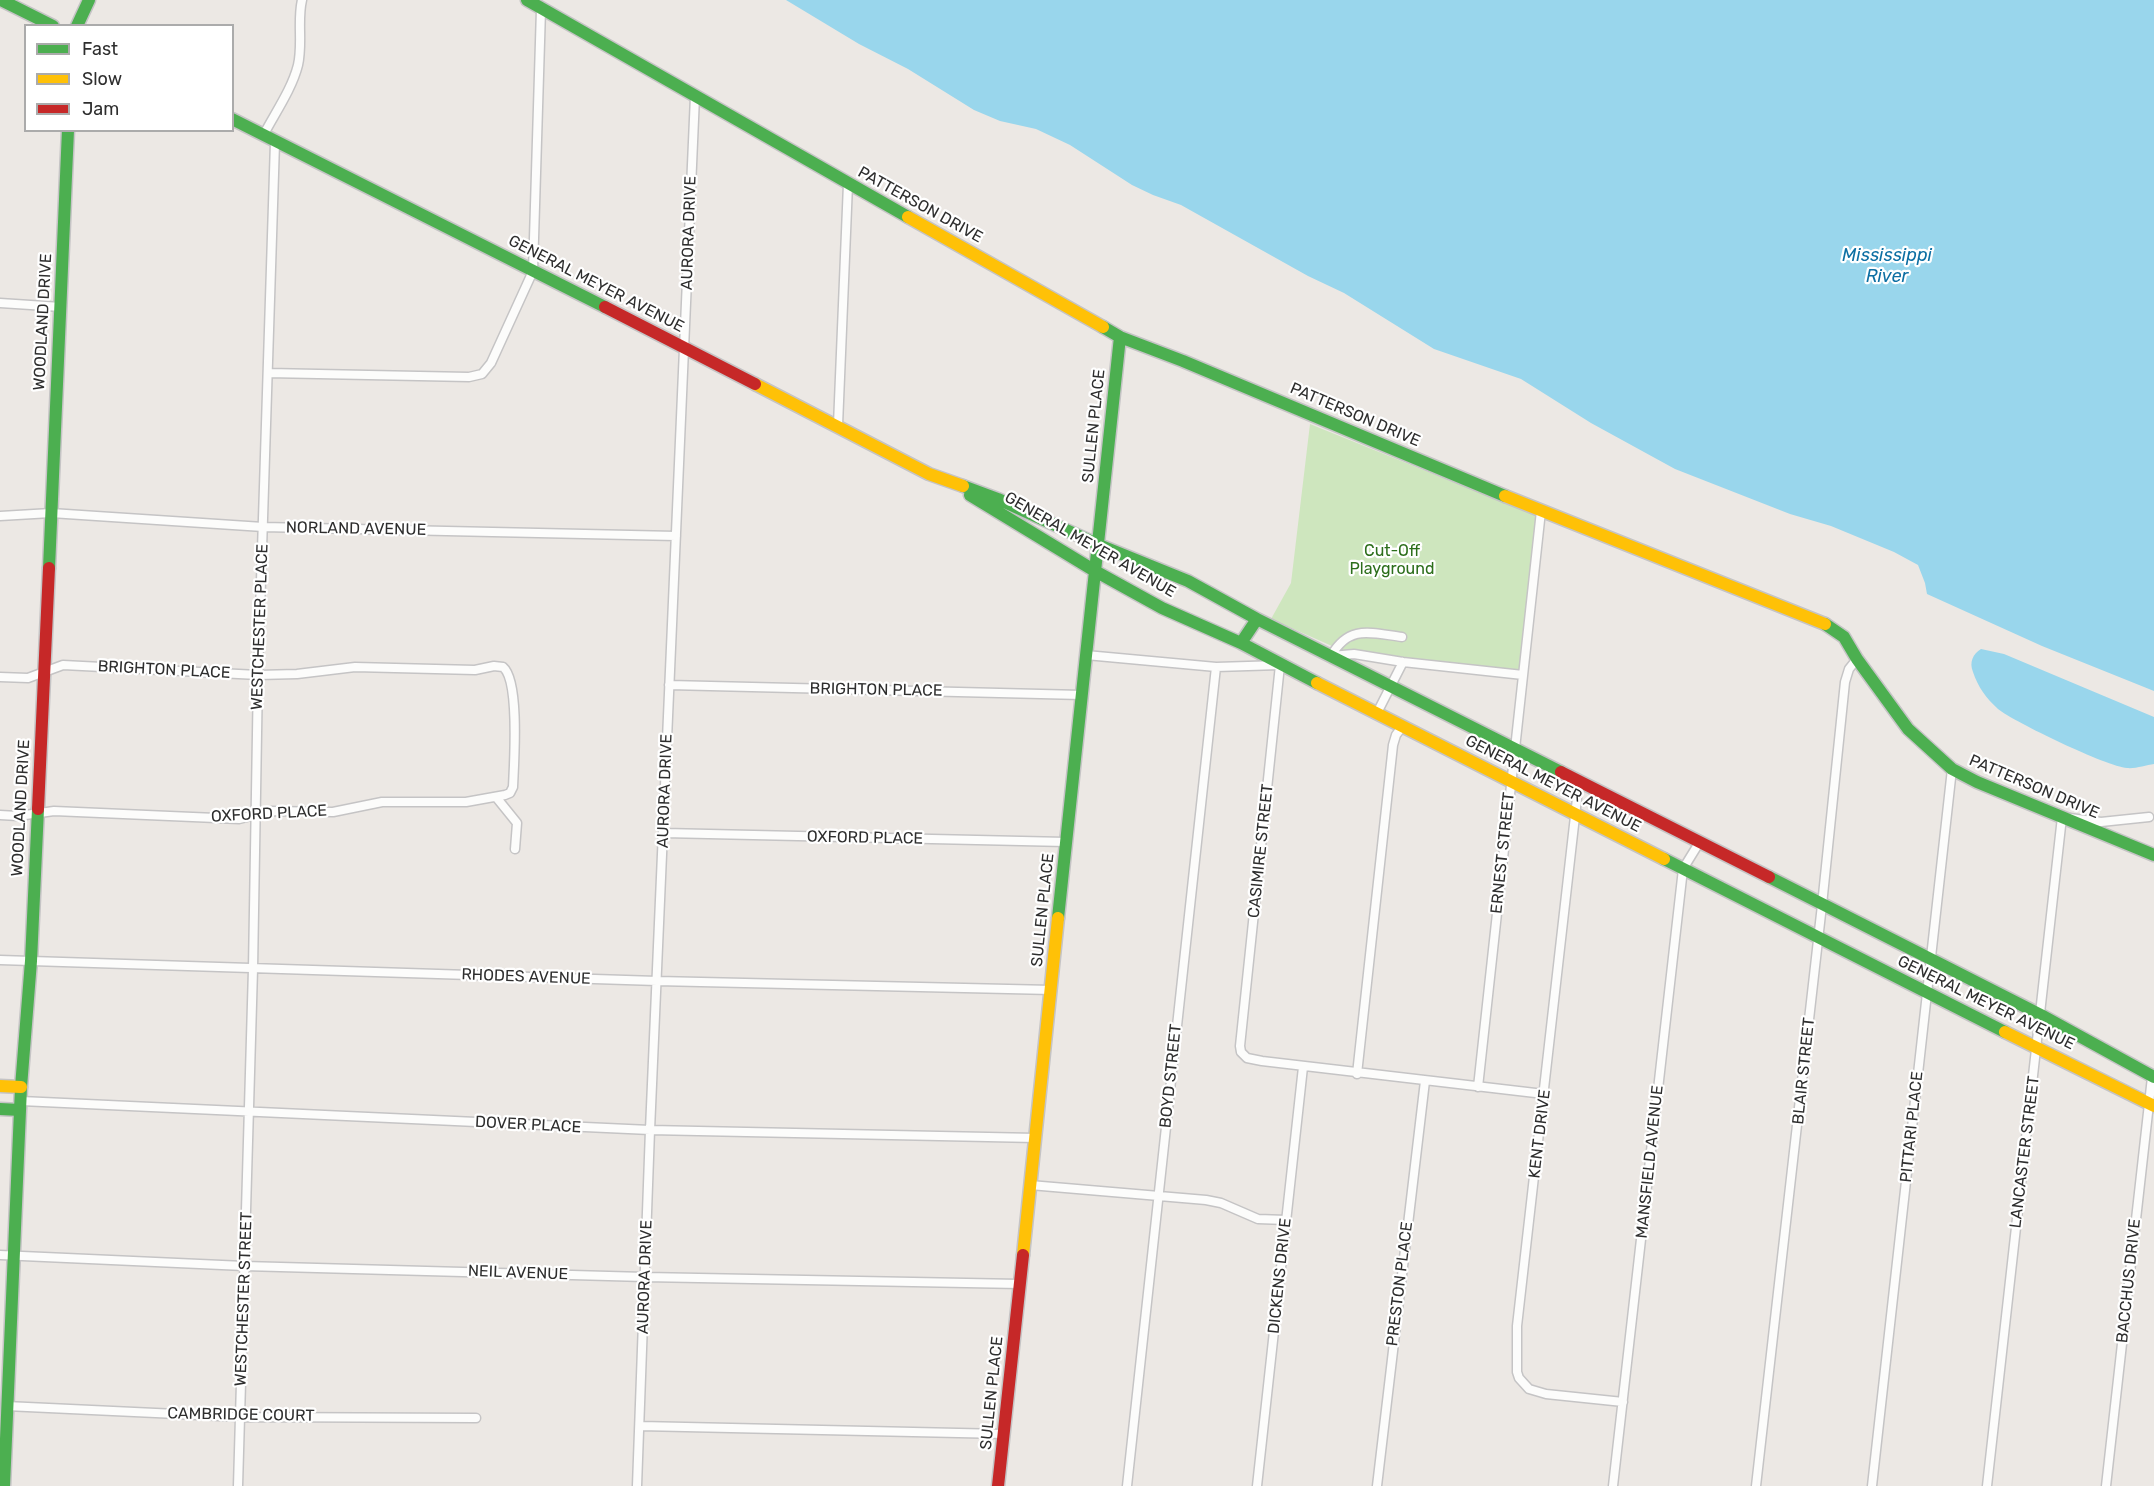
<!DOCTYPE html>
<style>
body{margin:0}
#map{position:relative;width:2154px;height:1486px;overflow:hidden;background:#ece8e4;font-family:Rubik,sans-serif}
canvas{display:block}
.legend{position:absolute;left:24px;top:24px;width:210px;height:108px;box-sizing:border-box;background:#fff;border:2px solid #ababab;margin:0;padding:8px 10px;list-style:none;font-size:18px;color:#2e2e2e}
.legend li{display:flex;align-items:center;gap:12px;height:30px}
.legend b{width:30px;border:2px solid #ababab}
</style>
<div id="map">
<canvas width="2154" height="1486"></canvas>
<ul class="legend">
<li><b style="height:8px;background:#4caf50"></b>Fast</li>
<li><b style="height:8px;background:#ffc107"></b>Slow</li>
<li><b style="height:8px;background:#c62828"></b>Jam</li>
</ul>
</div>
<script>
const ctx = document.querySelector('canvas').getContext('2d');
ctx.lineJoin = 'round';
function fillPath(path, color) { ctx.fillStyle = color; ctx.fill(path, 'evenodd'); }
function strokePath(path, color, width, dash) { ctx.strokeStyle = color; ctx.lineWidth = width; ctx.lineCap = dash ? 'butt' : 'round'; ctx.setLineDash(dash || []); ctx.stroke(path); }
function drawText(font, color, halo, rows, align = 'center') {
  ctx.font = font + ' Rubik,sans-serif'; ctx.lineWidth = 4.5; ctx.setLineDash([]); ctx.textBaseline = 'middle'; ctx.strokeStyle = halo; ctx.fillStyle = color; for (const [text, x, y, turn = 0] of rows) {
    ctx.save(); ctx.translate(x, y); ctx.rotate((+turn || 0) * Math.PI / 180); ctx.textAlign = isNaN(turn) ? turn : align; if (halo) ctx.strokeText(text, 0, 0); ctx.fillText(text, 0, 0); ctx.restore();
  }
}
fillPath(new Path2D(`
 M1310 424 1537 516 1520 671 1341 650 1271 619 1291 583Z`), '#cee6be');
fillPath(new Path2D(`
 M786 0H2154V691L2042 646 1927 594 1925 583 1918 565 1894 552 1831 526 1790 514 1675 469 1591 423 1521 379 1434 349 1344 293 1308 276 1181 205 1153 195 1132 185 1070 145 1036 129 1000 121 974 110 908 69 859 44Z
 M1981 649 2004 654 2154 717V764C2146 765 2135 769 2127 768 2108 767 2014 722 1998 709 1986 698 1978 687 1973 672 1969 662 1973 654 1981 649Z`), '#99d6ec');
const street = new Path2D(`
 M263 136C275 113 292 89 298 65 303 43 297 21 302 0
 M0 303 61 307
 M268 373 469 377 482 374 491 363 533 271 541 9
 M838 425 848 184
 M0 516 51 513 263 527 676 536
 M1086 655 1216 667 1280 665 1240 1046 1241 1052 1247 1058 1262 1061 1544 1094
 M1331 656 1354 654 1403 662 1523 675
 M1331 656C1349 624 1371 633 1402 637
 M0 677 28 678 63 665 258 675 297 674 355 667 475 670 494 666 503 667C520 681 514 763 513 787L510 793 505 795 466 802H382L333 812 271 811 239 819 54 811 18 816 0 815
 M669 685 1082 695
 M1377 713 1403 662
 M1579 781 1517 1326V1372L1519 1378 1529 1389 1546 1394 1623 1402
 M496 797 517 823 515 849
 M664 833 1066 842
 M0 960 657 981 1052 990
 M1357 1074 1393 745 1396 735 1402 727
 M1478 1087 1541 511
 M21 1101 650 1130 1036 1138
 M1030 1185 1206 1200 1221 1203 1258 1219 1286 1220
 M0 1255 244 1266 645 1277 1020 1284
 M6 1406 241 1417 476 1418
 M640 1426 1004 1434
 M238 1486 253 969 258 675 275 142
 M637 1486 650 1130 695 96
 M1127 1486 1216 667
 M1257 1486 1303 1067
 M1377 1486 1425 1081
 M1613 1486 1683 869 1699 843
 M1756 1486 1822 905 1845 682 1849 669 1857 659
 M1872 1486 1952 769
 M1987 1486 2062 817 2101 822 2149 817
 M2106 1486 2152 1077`);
const fast = new Path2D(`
 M1 0 53 26
 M527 0 908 217
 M77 26 89 0
 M232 119 605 307
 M1103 327 1120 337 1183 361 1505 496
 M963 486 998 499 1099 545 1188 581 1257 619 1561 772
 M970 495 1095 571 1162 608 1241 643 1317 683
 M49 568 68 130
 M1825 624 1844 637 1857 659 1908 729 1952 769 1977 782 2154 855
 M1241 643 1257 619
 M1664 859 2005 1032
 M1769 877 2041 1015 2154 1077
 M1058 918 1120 337
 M0 1109 20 1110
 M4 1486 21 1087 31 961 38 809`);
const slow = new Path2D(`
 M908 217 1103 327
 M755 384 929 474 963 486
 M1505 496 1825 624
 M1317 683 1664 859
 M2005 1032 2154 1106
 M0 1086 21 1087
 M1023 1255 1058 918`);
const jam = new Path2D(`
 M605 307 755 384
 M1561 772 1769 877
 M38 809 49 568
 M998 1486 1023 1255`);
strokePath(street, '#c5c4c5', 11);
strokePath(fast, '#c5c4c5', 15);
strokePath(slow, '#c5c4c5', 15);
strokePath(jam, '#c5c4c5', 15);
strokePath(street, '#fcfcfb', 8);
strokePath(fast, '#4caf50', 12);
strokePath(slow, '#ffc107', 12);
strokePath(jam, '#c62828', 12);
drawText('16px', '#2e2e2e', '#fff', [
 ["PATTERSON DRIVE",920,205,29],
 ["AURORA DRIVE",689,233,-88],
 ["GENERAL MEYER AVENUE",596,284,27],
 ["WOODLAND DRIVE",43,322,-87],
 ["PATTERSON DRIVE",1355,415,23],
 ["SULLEN PLACE",1094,426,-84],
 ["NORLAND AVENUE",356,529,1],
 ["GENERAL MEYER AVENUE",1090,545,30],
 ["WESTCHESTER PLACE",260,627,-88],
 ["BRIGHTON PLACE",164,670,3],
 ["BRIGHTON PLACE",876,690,1],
 ["GENERAL MEYER AVENUE",1553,784,27],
 ["PATTERSON DRIVE",2034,787,23],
 ["AURORA DRIVE",665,791,-88],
 ["WOODLAND DRIVE",21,808,-87],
 ["OXFORD PLACE",269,814,-3],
 ["OXFORD PLACE",865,838,1],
 ["CASIMIRE STREET",1261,851,-84],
 ["ERNEST STREET",1503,853,-84],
 ["SULLEN PLACE",1043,910,-84],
 ["RHODES AVENUE",526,977,2],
 ["GENERAL MEYER AVENUE",1986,1003,26],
 ["BLAIR STREET",1804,1071,-84],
 ["BOYD STREET",1171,1076,-84],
 ["DOVER PLACE",528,1125,3],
 ["PITTARI PLACE",1912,1127,-84],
 ["KENT DRIVE",1540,1134,-83],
 ["LANCASTER STREET",2025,1152,-83],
 ["MANSFIELD AVENUE",1650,1162,-84],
 ["NEIL AVENUE",518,1273,2],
 ["DICKENS DRIVE",1280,1276,-84],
 ["AURORA DRIVE",645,1277,-88],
 ["BACCHUS DRIVE",2129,1281,-84],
 ["PRESTON PLACE",1400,1284,-83],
 ["WESTCHESTER STREET",244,1299,-88],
 ["SULLEN PLACE",992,1393,-84],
 ["CAMBRIDGE COURT",241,1415,1]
]);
drawText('16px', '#2c6e1b', '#fff', [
 ["Cut-Off",1392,551],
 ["Playground",1392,569]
]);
drawText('italic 18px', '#0d6fa3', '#fff', [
 ["Mississippi",1887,256],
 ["River",1887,277]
]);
</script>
